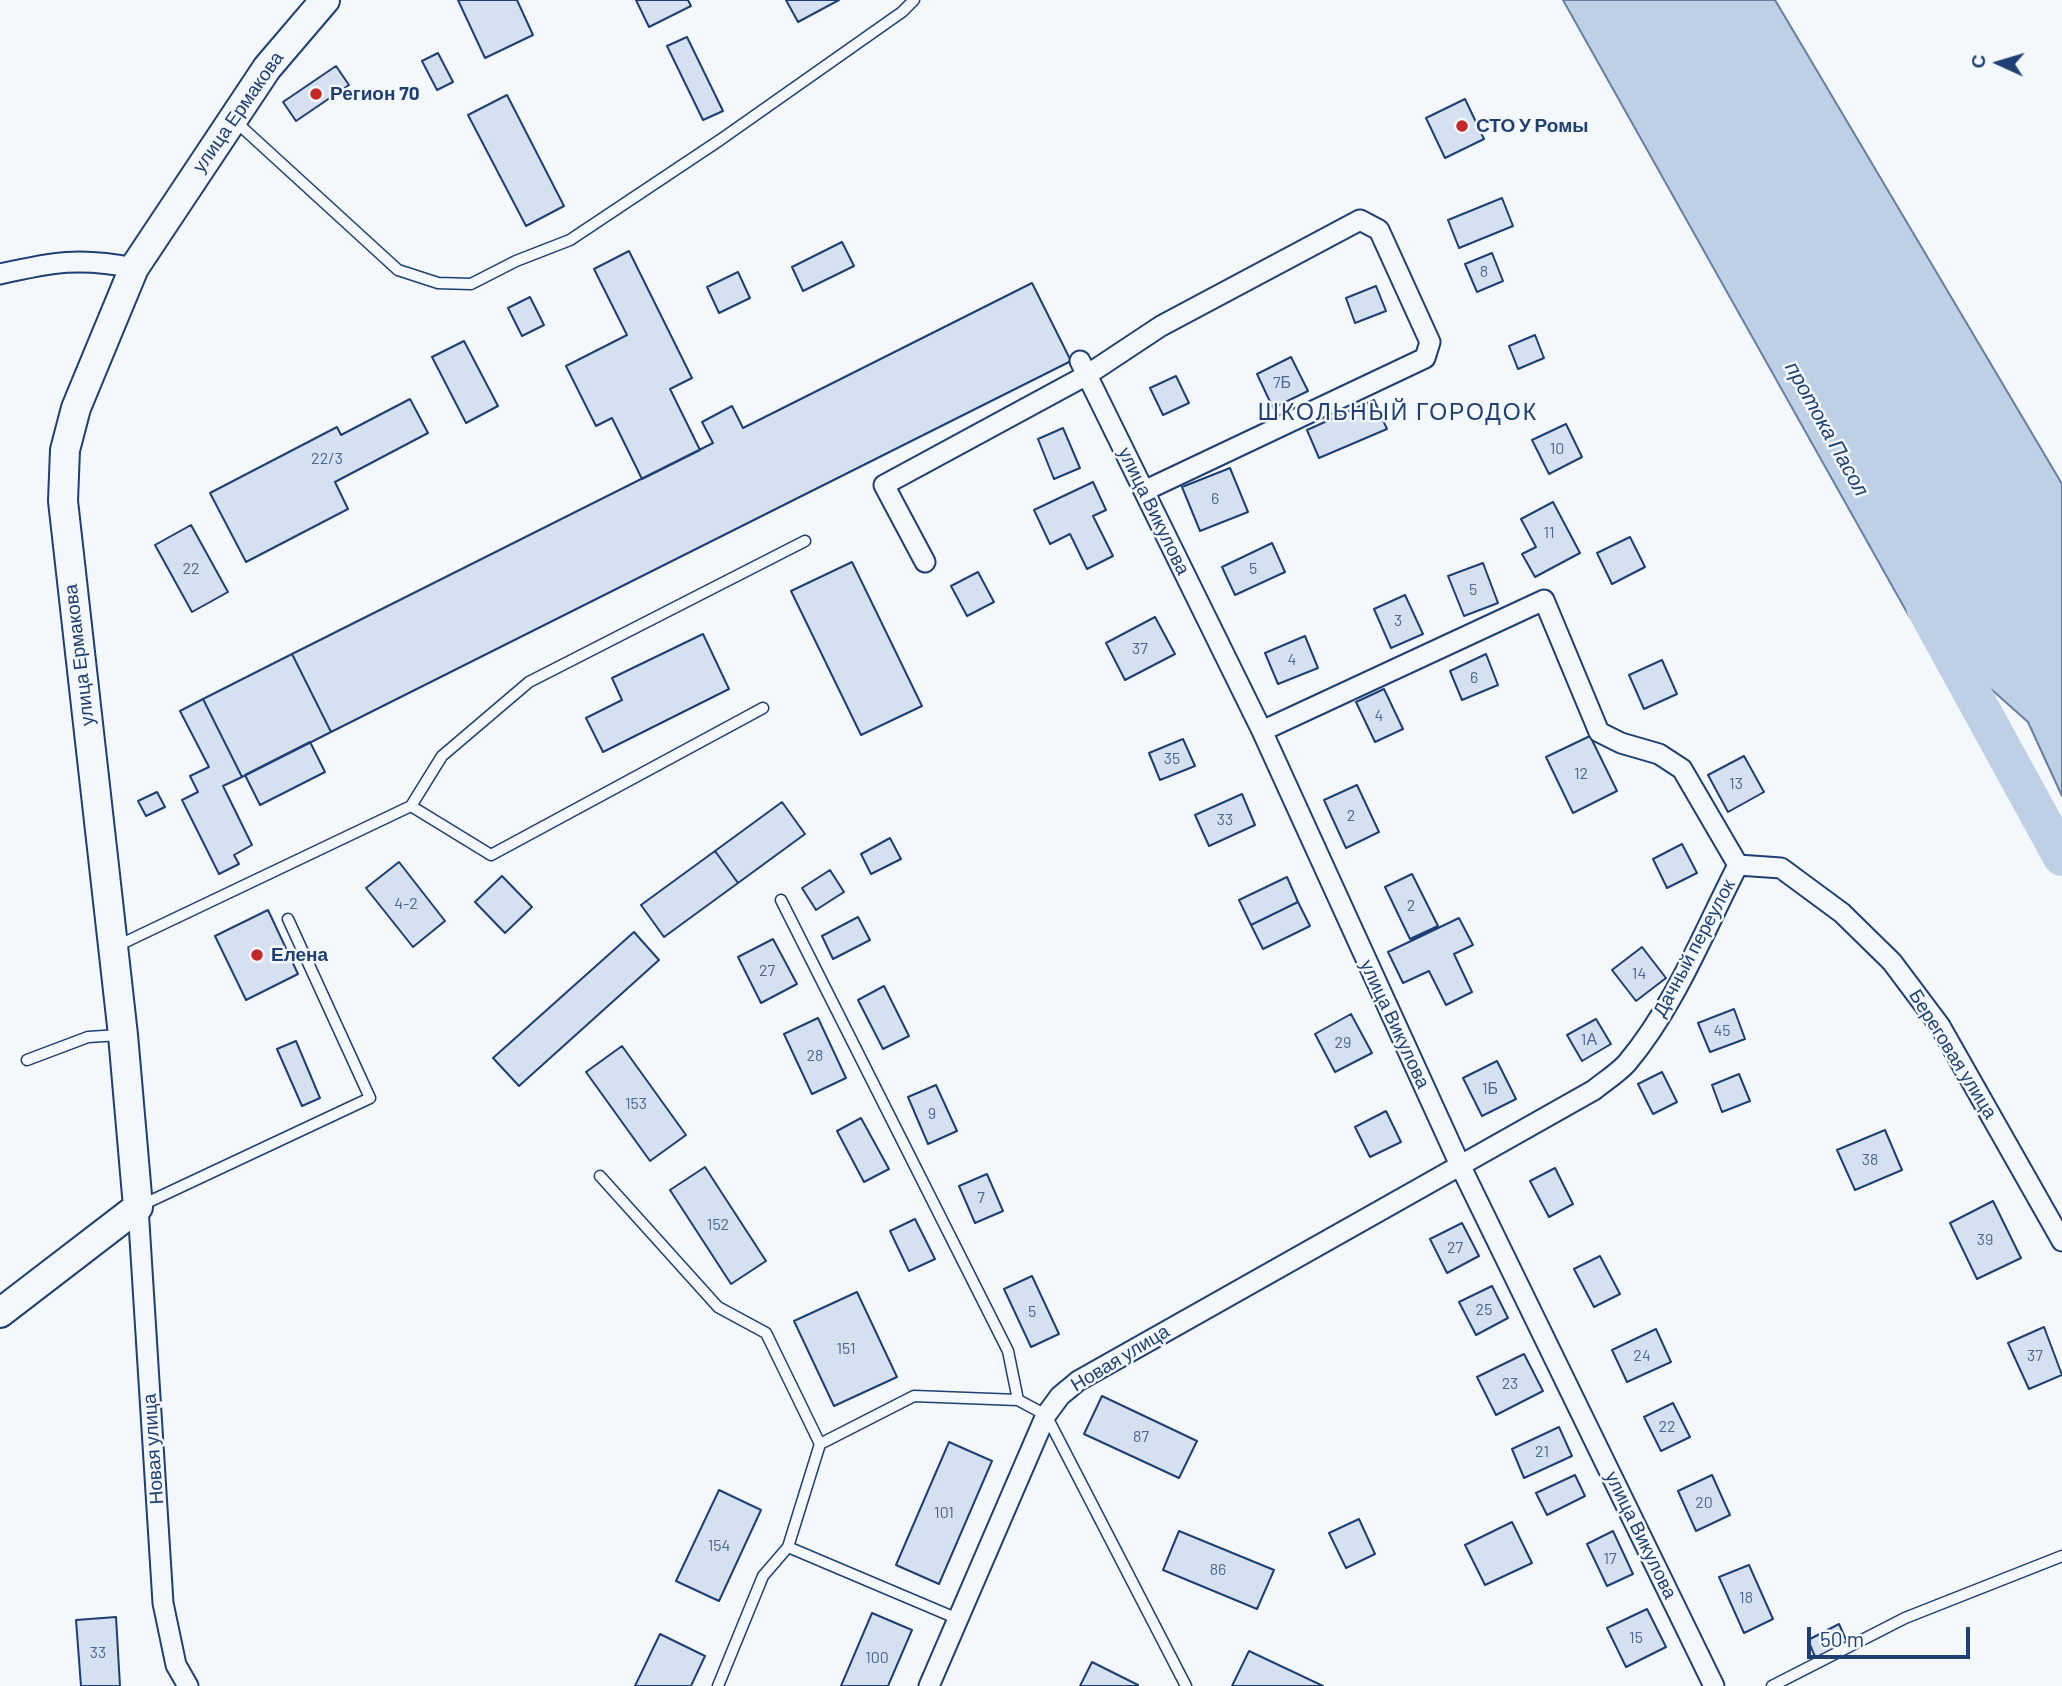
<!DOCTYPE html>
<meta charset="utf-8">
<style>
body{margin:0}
#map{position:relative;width:2062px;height:1686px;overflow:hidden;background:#f4f7fb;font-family:Barlow,sans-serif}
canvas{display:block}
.north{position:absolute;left:1964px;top:28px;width:70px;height:70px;-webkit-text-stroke:5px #f4f7fb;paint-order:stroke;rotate:274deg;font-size:19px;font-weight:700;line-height:28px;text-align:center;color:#1d3f73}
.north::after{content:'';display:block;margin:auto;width:24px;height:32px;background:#1d3f73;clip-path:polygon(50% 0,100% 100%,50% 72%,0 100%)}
.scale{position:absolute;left:1807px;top:1627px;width:163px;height:32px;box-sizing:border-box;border:4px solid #1d3f73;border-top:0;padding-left:9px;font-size:21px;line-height:24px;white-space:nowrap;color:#1d3f73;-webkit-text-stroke:5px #f4f7fb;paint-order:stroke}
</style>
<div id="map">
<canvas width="2062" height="1686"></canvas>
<div class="north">С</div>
<div class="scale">50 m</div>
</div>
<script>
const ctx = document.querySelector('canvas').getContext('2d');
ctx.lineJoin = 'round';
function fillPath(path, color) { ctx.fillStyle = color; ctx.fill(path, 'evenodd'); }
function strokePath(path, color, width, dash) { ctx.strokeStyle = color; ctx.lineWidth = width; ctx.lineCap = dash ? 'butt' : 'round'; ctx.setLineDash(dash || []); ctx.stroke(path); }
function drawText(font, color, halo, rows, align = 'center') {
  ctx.font = font + ' Barlow,sans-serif'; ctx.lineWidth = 5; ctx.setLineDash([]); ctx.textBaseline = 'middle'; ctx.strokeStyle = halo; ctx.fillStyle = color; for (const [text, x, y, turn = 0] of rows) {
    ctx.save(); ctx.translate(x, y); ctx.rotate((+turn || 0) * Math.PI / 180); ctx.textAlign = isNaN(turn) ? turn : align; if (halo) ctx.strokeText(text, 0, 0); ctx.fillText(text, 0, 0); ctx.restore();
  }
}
const water = new Path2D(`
 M1563 0H1775L2062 484V796L2028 722 1909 616Z`);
fillPath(water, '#bed0e5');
strokePath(water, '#687fa3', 2);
strokePath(new Path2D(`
 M1925 607 2062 857`), '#bed0e5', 38);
const building = new Path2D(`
 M458 0H517L533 35 485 58Z
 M636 0H688L691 6 649 27Z
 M786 0H839L798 22Z
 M687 37 723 111 703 120 667 46Z
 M438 53 453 82 437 90 422 61Z
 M336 66 349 85 296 121 283 102Z
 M507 95 564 206 526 226 468 115Z
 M1465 99 1484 139 1445 158 1426 118Z
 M1502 198 1513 226 1459 248 1448 220Z
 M842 242 854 266 803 291 792 267Z
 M629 251 692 378 670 389 700 450 642 479 612 418 596 426 566 366 627 335 594 269Z
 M1492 253 1503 281 1477 292 1465 264Z
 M738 272 750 298 719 313 707 287Z
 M1032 283 1071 361 331 732 292 654 713 443 702 422 732 406 743 428Z
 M1376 286 1386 311 1355 323 1346 298Z
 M530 297 544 325 522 336 508 308Z
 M1535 335 1544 358 1518 369 1509 346Z
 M464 341 498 406 466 423 432 357Z
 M1291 357 1308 391 1273 408 1257 374Z
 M1176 376 1189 403 1163 415 1150 388Z
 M410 399 428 433 335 482 348 509 246 562 210 493 337 427 341 435Z
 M1374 400 1387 429 1319 458 1307 430Z
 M1566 424 1582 457 1549 474 1532 440Z
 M1063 428 1080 468 1054 479 1038 439Z
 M1230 468 1248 512 1200 531 1182 487Z
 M1093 482 1106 510 1093 516 1113 556 1087 569 1070 534 1050 544 1034 510Z
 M1553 502 1580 553 1535 577 1522 554 1536 547 1521 519Z
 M191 525 228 592 192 612 155 545Z
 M1630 537 1645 567 1612 584 1597 553Z
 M1272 543 1285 572 1235 595 1222 567Z
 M852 562 922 706 861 735 791 591Z
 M1483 563 1498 603 1464 616 1448 576Z
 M978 572 994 602 967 616 951 586Z
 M1405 595 1423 634 1391 648 1374 609Z
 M1155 617 1175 654 1125 680 1106 643Z
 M703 634 729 689 603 752 586 718 622 700 612 678Z
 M1305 636 1318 668 1278 684 1265 653Z
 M292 654 331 732 242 777 203 699Z
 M1486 654 1498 685 1462 700 1450 671Z
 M1662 660 1677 694 1644 709 1629 675Z
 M1384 689 1403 729 1375 742 1356 702Z
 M203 699 242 777 223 786 252 845 234 855 239 864 219 874 182 800 198 792 190 776 209 767 180 711Z
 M1590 736 1617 791 1573 813 1546 757Z
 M1183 739 1195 766 1160 780 1149 753Z
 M310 742 325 772 260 805 245 775Z
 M1744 756 1764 792 1728 812 1708 775Z
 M1357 785 1379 832 1346 848 1324 800Z
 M157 792 165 807 146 816 138 801Z
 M1242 794 1255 825 1209 846 1195 815Z
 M782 802 805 834 738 883 715 851Z
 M890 838 901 859 871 874 861 854Z
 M1682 844 1697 873 1667 888 1653 859Z
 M715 851 738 883 664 937 641 905Z
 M399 862 445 921 413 947 366 888Z
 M830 870 844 892 816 910 802 888Z
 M1412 874 1438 926 1410 939 1385 887Z
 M502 876 532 907 505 933 475 902Z
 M1287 877 1298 902 1251 925 1239 900Z
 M1298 902 1310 926 1263 949 1251 925Z
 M268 910 298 974 246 1000 215 936Z
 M858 917 870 940 833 959 822 936Z
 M1459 918 1473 945 1454 954 1472 992 1446 1005 1429 971 1403 983 1388 952Z
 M634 932 659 960 519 1086 493 1058Z
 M773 939 797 984 761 1003 738 957Z
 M1642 947 1666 978 1636 1001 1612 970Z
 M884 986 909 1036 883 1049 858 1000Z
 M1734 1009 1745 1039 1710 1052 1698 1023Z
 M1351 1014 1372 1053 1335 1072 1315 1034Z
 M818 1018 846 1078 812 1094 784 1034Z
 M1596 1019 1611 1044 1582 1061 1567 1035Z
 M296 1041 320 1098 302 1106 277 1049Z
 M622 1046 686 1135 650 1161 586 1072Z
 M1497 1061 1516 1099 1482 1116 1463 1078Z
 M1662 1072 1677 1102 1653 1114 1638 1084Z
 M1739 1074 1750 1101 1722 1112 1712 1085Z
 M936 1085 957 1131 928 1144 908 1097Z
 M1386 1111 1401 1142 1370 1157 1355 1127Z
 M861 1118 889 1169 864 1182 837 1131Z
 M1885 1130 1902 1170 1855 1190 1837 1150Z
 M705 1167 766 1261 731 1284 670 1190Z
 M1555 1168 1573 1204 1549 1217 1530 1181Z
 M987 1174 1003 1211 975 1223 959 1186Z
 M1993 1201 2021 1258 1977 1279 1950 1223Z
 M915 1219 935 1259 909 1271 890 1231Z
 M1462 1223 1479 1256 1447 1273 1430 1239Z
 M1600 1256 1620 1294 1594 1307 1574 1269Z
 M1032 1276 1059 1334 1031 1347 1004 1289Z
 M1492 1286 1508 1318 1476 1335 1459 1302Z
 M857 1292 897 1377 834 1406 794 1321Z
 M2044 1327 2062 1375 2029 1389 2008 1343Z
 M1656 1329 1671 1362 1627 1382 1612 1350Z
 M1524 1354 1543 1391 1496 1415 1477 1377Z
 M1102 1396 1197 1441 1179 1478 1084 1434Z
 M1673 1403 1690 1437 1661 1451 1644 1417Z
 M1559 1427 1572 1456 1524 1478 1512 1449Z
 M949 1442 992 1461 939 1584 896 1565Z
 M1575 1475 1585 1496 1547 1515 1536 1493Z
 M1712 1475 1730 1515 1696 1531 1678 1491Z
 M719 1490 761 1510 719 1601 676 1581Z
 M1359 1519 1375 1554 1346 1568 1329 1533Z
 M1512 1522 1532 1563 1485 1585 1465 1545Z
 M1179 1531 1274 1570 1257 1609 1163 1570Z
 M1613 1531 1633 1574 1607 1586 1587 1544Z
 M1749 1565 1773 1619 1744 1633 1719 1577Z
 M1647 1609 1666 1647 1626 1667 1607 1628Z
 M872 1613 912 1630 888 1686H841Z
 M116 1617 120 1686H81L76 1620Z
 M1839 1624 1848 1644 1816 1659 1808 1640Z
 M660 1634 705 1656 691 1686H635Z
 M1249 1651 1323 1686H1232Z
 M1092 1662 1138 1685 1137 1686H1080Z`);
fillPath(building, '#d5e0f0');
strokePath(building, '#1d3f73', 2);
const lane = new Path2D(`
 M235 121 398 270 438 283 471 284 516 261 570 240 720 140 902 12 914 0
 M411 806 491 855 763 708
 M781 900 1008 1351 1018 1400 1046 1415 1186 1686
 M117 946 411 806 442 756 529 682 805 541
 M27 1060 88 1037 120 1035
 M600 1176 718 1307 766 1333 820 1444
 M142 1205 370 1098 288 919
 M788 1547 958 1619
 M718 1686 763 1576 788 1547 820 1444 914 1396 1018 1400
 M1772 1686 1905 1618 2062 1556`);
const street = new Path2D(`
 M0 274C53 262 80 257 134 268
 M1080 361 1262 731 1460 1165 1714 1686
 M925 562 884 485 1087 375 1161 326 1360 220 1379 230 1430 342 1425 358 1144 491
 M1738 865 1781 868 1842 913 1892 962 1940 1026 2062 1241
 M138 1207 163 1603 176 1665 188 1686
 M929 1686 1046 1415 1060 1396 1078 1381 1594 1090C1605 1081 1618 1073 1627 1063 1675 1006 1704 931 1738 865L1682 769 1659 754 1621 743 1599 732 1544 600 1262 731`);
const secondary = new Path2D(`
 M0 1313 138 1207 123 1035 63 501 65 450 76 408 134 268 267 68 325 0`);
strokePath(lane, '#1d3f73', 13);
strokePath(street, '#1d3f73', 23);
strokePath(secondary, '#1d3f73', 32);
strokePath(lane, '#f4f7fb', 10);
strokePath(street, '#f4f7fb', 19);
strokePath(secondary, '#f4f7fb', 28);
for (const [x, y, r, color] of [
 [316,94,7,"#c62828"],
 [1462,126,7,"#c62828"],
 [257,955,7,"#c62828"]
]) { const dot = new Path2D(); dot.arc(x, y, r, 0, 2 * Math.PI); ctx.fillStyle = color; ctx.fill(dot); strokePath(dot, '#f4f7fb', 2.5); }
drawText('16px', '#4b6792', null, [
 ["8",1484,272],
 ["7Б",1282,383],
 ["10",1557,449],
 ["22/3",327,459],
 ["6",1215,499],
 ["11",1549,533],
 ["22",191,569],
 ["5",1253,569],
 ["5",1473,590],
 ["3",1398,621],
 ["37",1140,649],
 ["4",1292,660],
 ["6",1474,678],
 ["4",1379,716],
 ["35",1172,759],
 ["12",1581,774],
 ["13",1736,784],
 ["2",1351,816],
 ["33",1225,820],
 ["4-2",406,904],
 ["2",1411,906],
 ["27",767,971],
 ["14",1639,974],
 ["45",1722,1031],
 ["1А",1589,1040],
 ["29",1343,1043],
 ["28",815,1056],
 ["1Б",1490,1089],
 ["153",636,1104],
 ["9",932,1114],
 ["38",1870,1160],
 ["7",981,1198],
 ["152",718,1225],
 ["39",1985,1240],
 ["27",1455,1248],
 ["25",1484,1310],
 ["5",1032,1312],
 ["151",846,1349],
 ["24",1642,1356],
 ["37",2035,1356],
 ["23",1510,1384],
 ["22",1667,1427],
 ["87",1141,1437],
 ["21",1542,1452],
 ["20",1704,1503],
 ["101",944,1513],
 ["154",719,1546],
 ["17",1610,1559],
 ["86",1218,1570],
 ["18",1746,1598],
 ["15",1636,1638],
 ["33",98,1653],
 ["100",877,1658]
]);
drawText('bold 19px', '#1d3f73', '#f4f7fb', [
 ["Регион 70",330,94],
 ["СТО У Ромы",1476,126],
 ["Елена",271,955]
], 'left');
drawText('19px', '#1d3f73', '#f4f7fb', [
 ["улица Ермакова",238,112,-55],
 ["улица Викулова",1154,511,64],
 ["улица Ермакова",79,655,-97],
 ["Дачный переулок",1694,948,-62],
 ["улица Викулова",1395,1024,65],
 ["Береговая улица",1953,1054,58],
 ["Новая улица",1120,1358,-31],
 ["Новая улица",153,1449,-94],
 ["улица Викулова",1641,1535,64]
]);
drawText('italic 21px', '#1d3f73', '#f4f7fb', [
 ["протока Пасол",1827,429,61]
]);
ctx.letterSpacing = '2px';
drawText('23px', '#1d3f73', '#f4f7fb', [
 ["ШКОЛЬНЫЙ ГОРОДОК",1398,412]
]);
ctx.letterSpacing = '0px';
</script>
